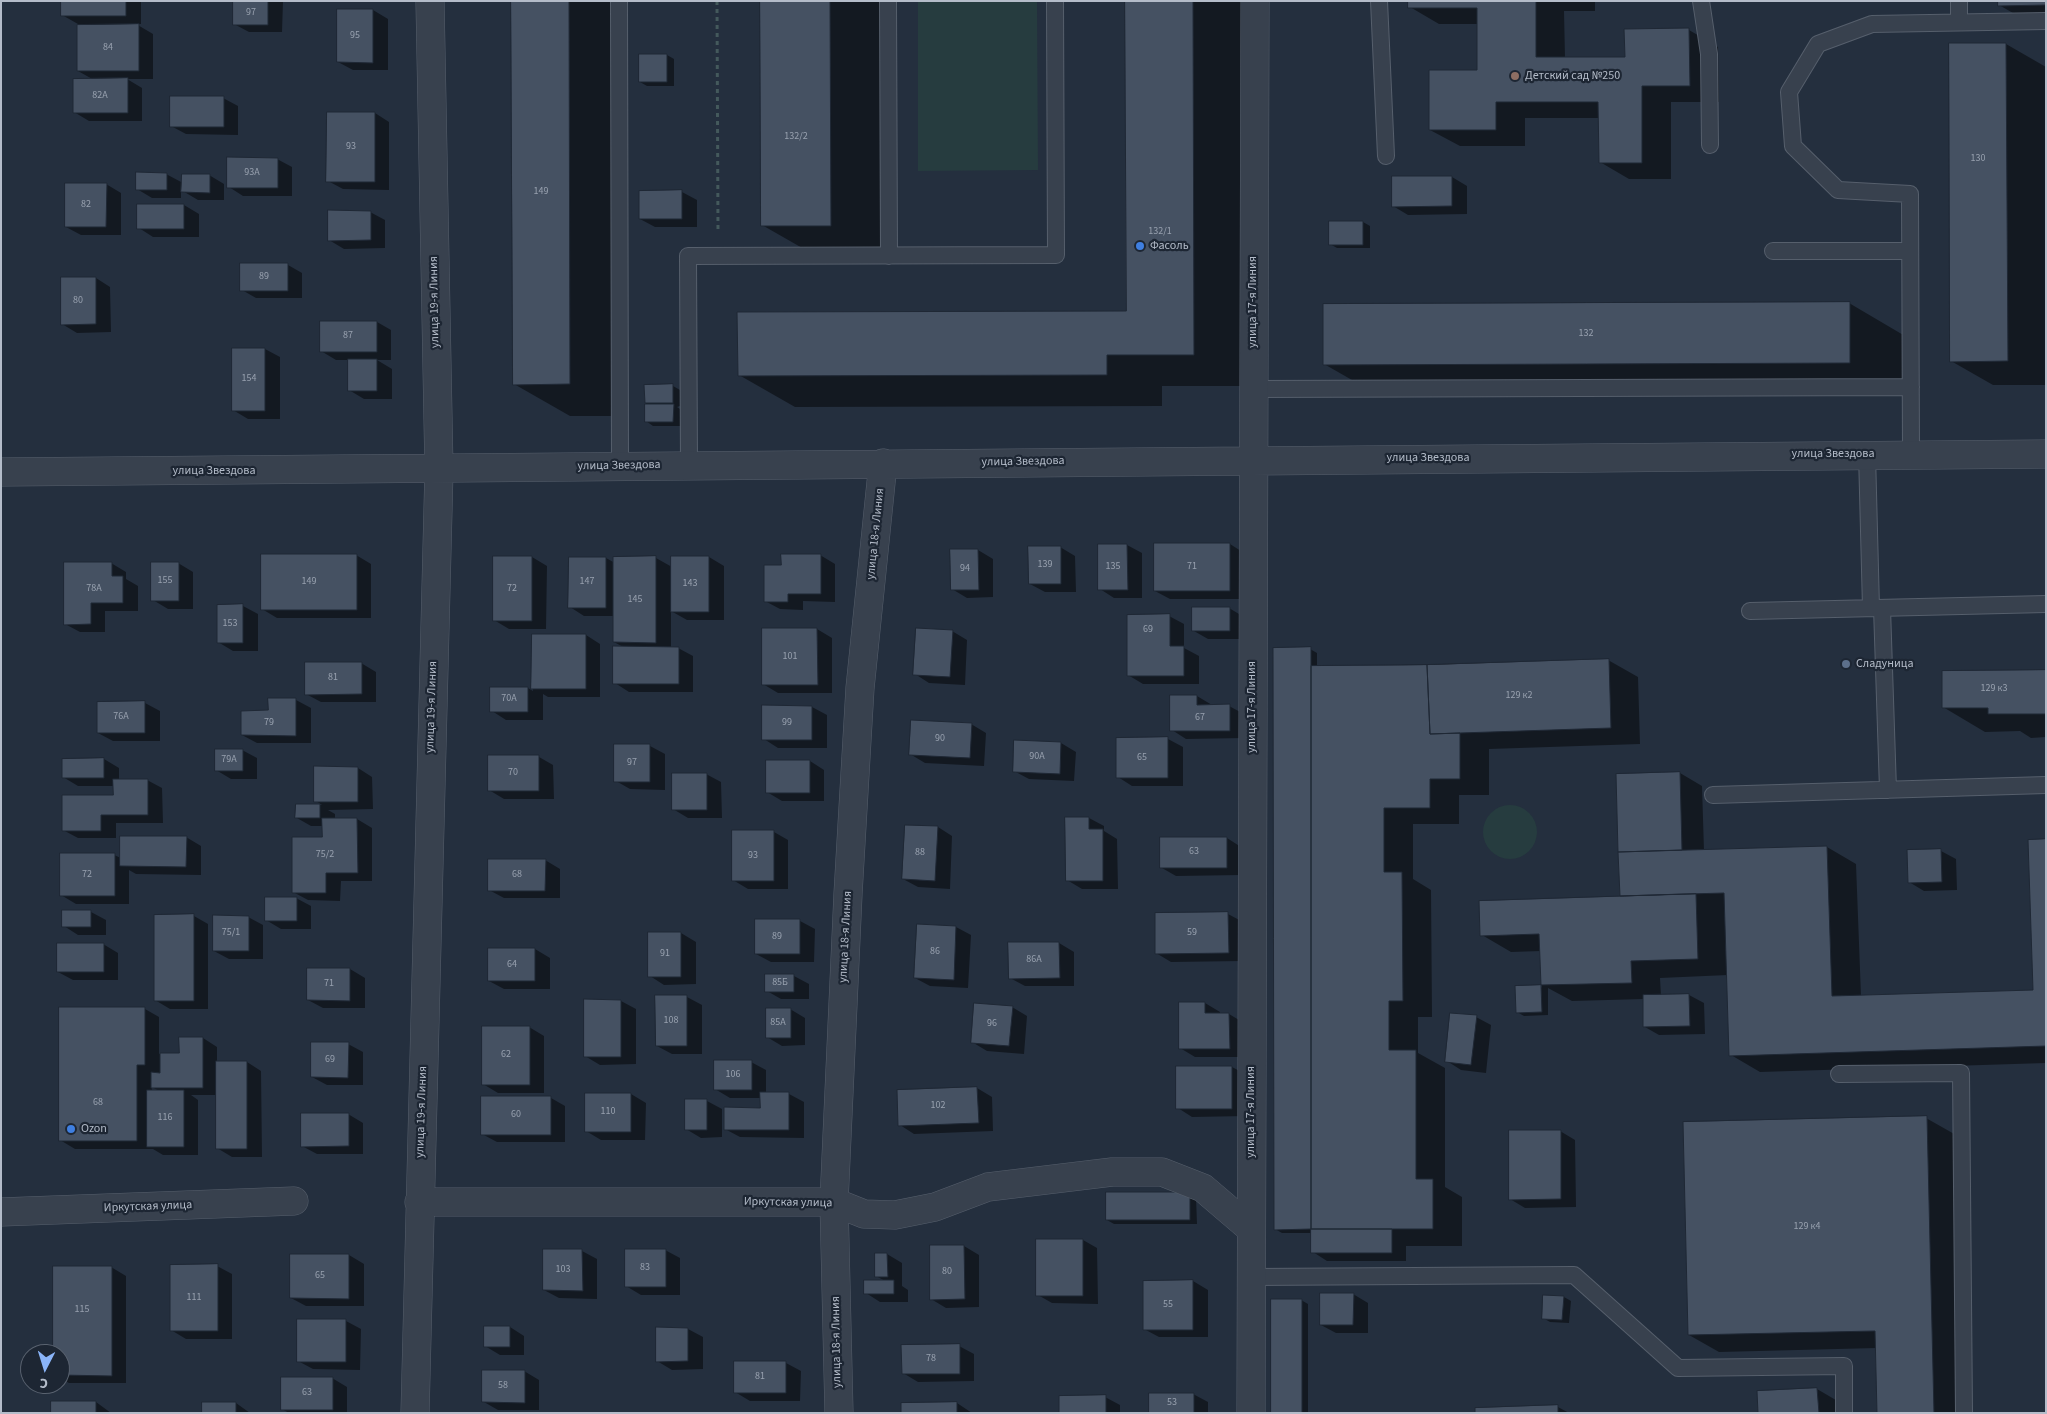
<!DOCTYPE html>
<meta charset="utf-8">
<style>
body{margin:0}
#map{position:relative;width:2047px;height:1414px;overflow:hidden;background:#242f3e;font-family:"Source Sans 3",sans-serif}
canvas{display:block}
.frame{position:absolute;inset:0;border:2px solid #b4bcc9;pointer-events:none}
.north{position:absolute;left:20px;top:1344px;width:50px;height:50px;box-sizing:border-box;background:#1d2633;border:1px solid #59626f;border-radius:50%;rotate:185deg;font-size:14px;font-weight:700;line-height:20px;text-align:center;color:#b4bcc9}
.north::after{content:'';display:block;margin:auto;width:18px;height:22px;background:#8ab4f8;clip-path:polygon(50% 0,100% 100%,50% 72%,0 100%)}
</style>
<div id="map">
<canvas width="2047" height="1414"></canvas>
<div class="frame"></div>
<div class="north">С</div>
</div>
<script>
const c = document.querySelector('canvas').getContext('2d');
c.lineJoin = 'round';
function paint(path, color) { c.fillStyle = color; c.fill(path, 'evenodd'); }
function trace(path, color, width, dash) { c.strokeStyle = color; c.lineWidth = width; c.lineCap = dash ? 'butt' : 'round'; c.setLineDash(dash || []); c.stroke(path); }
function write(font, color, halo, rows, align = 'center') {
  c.font = font + ' "Source Sans 3",sans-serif'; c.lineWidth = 4.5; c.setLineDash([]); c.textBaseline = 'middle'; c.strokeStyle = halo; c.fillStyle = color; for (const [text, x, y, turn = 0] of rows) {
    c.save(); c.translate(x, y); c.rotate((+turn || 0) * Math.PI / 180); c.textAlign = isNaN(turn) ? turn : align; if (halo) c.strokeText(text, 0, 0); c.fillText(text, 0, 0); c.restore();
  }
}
const green = new Path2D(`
 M918 1H1037L1038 170 918 171Z
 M1483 832a27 27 0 1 1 54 0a27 27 0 1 1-54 0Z`);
const shadow = new Path2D(`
 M62 1H141V24H136L153 34V79H127L142 88V121H89L74 112 94 80 78 71V24L62 15Z
 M234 1H283L282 32H249L234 24Z
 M513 1H624L626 416H570L514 384Z
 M761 1H885L886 257H818L762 225Z
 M1126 1H1248L1249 386H1162V406L795 407 739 375 1127 312Z
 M1410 1H1595V11H1564L1565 58H1626L1689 30 1718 47 1719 102H1671V179H1629L1600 162V118H1525V146H1460L1430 130 1478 71V24H1439L1410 7Z
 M2046 1V29H2041L1999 5Z
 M373 10 388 19V70H353L338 62Z
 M1950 44H2006L2046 67V385H1993L1951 361Z
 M667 55 674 59V86H647L640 82Z
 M223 98 238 106V135L186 134 171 126Z
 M375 113 389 122V190L343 189 328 181Z
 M277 159 292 167V196H243L229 187Z
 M166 174 183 183 209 175 224 184V200H198L181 190V198H152L137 189Z
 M1452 177 1467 186V214L1408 215 1393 206Z
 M106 184 121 193V235H81L66 227Z
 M682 192 697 200V227H655L640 219Z
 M184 205 199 214V237H153L139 228Z
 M370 212 385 220V248L344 249 329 240Z
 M1363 222 1370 226V248H1337L1330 244Z
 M288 265 302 273V298H256L242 290Z
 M96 278 110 287 111 332 77 333 62 324Z
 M1849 303 1905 336V395L1380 396 1324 364Z
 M377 322 391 330V360H377L392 369V399H364L349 390V360H336L321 351Z
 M265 349 280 357V419H248L233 410Z
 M646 386H673L680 390V406L677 407 680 409V426H653L646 421Z
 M1230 544 1244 553 1245 599H1170L1155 591Z
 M1127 545 1142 553V598H1114L1100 589Z
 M1060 547 1075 556 1076 592H1045L1030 584Z
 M978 550 993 559V597L967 598 952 589Z
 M356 555 371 564V618H277L262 609Z
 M820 555 835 564V602L803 601V610L780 609 765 601 782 567Z
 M532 557 547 566 546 629H509L494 620Z
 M709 557 724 566V620H687L671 611V648H678L693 656V692H629L615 683 625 648 614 642 615 616H584L570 607 606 558 615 563V558H656L672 567Z
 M111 563 126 572V579L138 586V611H105V632H80L65 624Z
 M178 563 193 572V609H168L153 600Z
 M243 606 258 614V651H233L218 642Z
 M1229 608 1244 617V639H1208L1194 631Z
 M1169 616 1184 624V648L1199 656V684H1143L1128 675Z
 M763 629H817L832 638V693H778L763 684Z
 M952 631 967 640 965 685 929 683 915 674Z
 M533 635H586L600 644V697H548L543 694V720H506L492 711V688H528L533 691Z
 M1310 649 1317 653V667L1608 660 1638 677 1640 744 1489 749V795H1459V824H1413V879L1431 890 1432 1017H1418V1053L1445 1068V1187L1462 1197V1246H1406V1261H1327L1313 1252V1233H1282L1275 1229Z
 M361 663 376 672V702H321L306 694Z
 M2046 671V737L2031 738 2020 731 1985 732 1943 707Z
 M1197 696 1212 705 1229 706 1244 714 1245 738 1186 739 1172 730Z
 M296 700 311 708V743H257L242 735 269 712Z
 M145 703 160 711V741H113L98 733Z
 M764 707H812L827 715V748H778L764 739Z
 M971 724 986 733 984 766 925 763 910 754Z
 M1168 739 1183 747V786H1132L1118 777Z
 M1061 743 1076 752 1074 781 1029 779 1014 771Z
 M650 746 665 754V790L630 789 616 781Z
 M242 750 257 758V779H231L216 770Z
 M539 757 553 765 554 799H504L489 790Z
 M104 759 119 768V780H147L162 788 163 823H116V838H78L63 830 114 796V786H78L63 777V760Z
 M810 761 824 770V801H782L767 792Z
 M358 768 372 777 373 809 328 810 335 814V819H357L372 828V881H341L340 901 308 900 293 892 323 838V826H311L297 818V805H322L316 801Z
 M1680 773 1702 786 1704 851 1827 847 1856 864 1861 996 2034 991 2046 841V1063L1760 1072 1731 1055 1728 975 1660 978 1661 996 1689 995 1704 1003 1705 1034 1659 1035 1645 1027 1644 999 1572 1001 1548 988V1015L1524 1016 1517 1012 1540 986 1542 988 1541 951 1511 952 1482 935 1621 898 1617 775Z
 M706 774 721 782 722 818H688L673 809Z
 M1089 818 1104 826V831L1117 839 1118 889H1082L1067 880Z
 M938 827 952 836 950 889 918 887 903 879Z
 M774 832 788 840V889H748L733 880Z
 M186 837 201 846V875L136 874 129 870V904H76L61 895 114 855 121 858Z
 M1227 838 1241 847 1242 875 1176 876 1162 868Z
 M1941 851 1956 859 1957 890 1924 891 1909 882 1908 852Z
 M545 860 560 869V898H504L489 890Z
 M296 898 311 906V929H281L266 920Z
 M91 912 106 920V935H78L64 926Z
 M1228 914 1243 922V961L1171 962 1156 953Z
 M194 916 208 924V1009H170L155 1000Z
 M248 917 263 925V959H229L214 951Z
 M800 921 815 929 814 962H771L756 954Z
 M918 925 956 927 971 935 968 988 930 986 915 978Z
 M681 933 696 942V984L664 985 650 976Z
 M1059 943 1074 952V986H1025L1010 978Z
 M103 944 118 953V980H73L58 972Z
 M489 949H535L550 958V989H504L489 981Z
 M308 969H350L365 978V1008H323L308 1000Z
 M767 976H794L809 984V999H781L767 991Z
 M687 997 702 1005V1054H672L657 1046Z
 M585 1001H621L636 1009V1064L600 1065 585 1056Z
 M1205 1003 1220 1012V1014H1229L1244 1023V1057H1195L1180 1048Z
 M1012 1007 1027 1016 1024 1054 987 1051 972 1042Z
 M145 1009 159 1017V1054H180L203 1038 217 1047V1062H247L261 1071 262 1157H232L217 1148V1095H191L198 1100V1155H163L153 1149H75L60 1140ZM152 1087 159 1091H152Z
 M790 1009 805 1018V1045L782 1046 767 1037Z
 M1476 1017 1491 1025 1486 1073 1461 1070 1447 1061Z
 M529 1027 544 1036V1093H498L483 1084Z
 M348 1044 363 1052V1085H327L312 1077Z
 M751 1062 766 1070V1094H789L804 1102V1138L740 1137 725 1129 761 1109V1098H730L715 1089Z
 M1232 1067 1247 1075V1116L1192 1117 1178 1108Z
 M977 1088 992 1097 993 1131 914 1134 900 1125 898 1091Z
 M631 1094 646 1103 645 1140H601L586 1131Z
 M551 1098 565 1106V1142H497L482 1134Z
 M707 1101 722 1109V1137L701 1138 686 1129Z
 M348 1114 363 1123V1154H317L302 1146Z
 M1926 1118 1956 1135 1962 1413H1878L1877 1348 1719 1352 1689 1335Z
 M1560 1131 1575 1140 1576 1207 1525 1208 1510 1199Z
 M1107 1193 1196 1197 1197 1224H1114L1107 1220Z
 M1083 1240 1097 1248 1098 1304 1052 1303 1038 1295Z
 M931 1246H964L979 1255V1307L946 1308 931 1299Z
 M665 1250 680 1258V1295H641L626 1286Z
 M545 1251H582L597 1259V1299L559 1298 544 1290Z
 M876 1254H887L902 1263V1286L908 1290V1302H880L866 1293 885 1281 876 1276Z
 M349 1255 364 1264V1306H306L291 1298Z
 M217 1266 232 1274V1339H186L171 1330Z
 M111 1267 126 1276V1383H69L60 1378V1354H54Z
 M1193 1281 1208 1290V1337H1159L1144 1329Z
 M1353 1294 1368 1303V1333H1336L1321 1325Z
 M1564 1297 1571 1301 1569 1323 1550 1322 1543 1318Z
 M1301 1300 1308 1304V1413H1273Z
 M346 1321 361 1329 360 1370 313 1369 298 1361Z
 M510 1327 524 1336V1355H500L485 1346Z
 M688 1329 703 1337V1369L672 1370 657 1361Z
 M959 1346 974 1354V1381L918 1382 903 1373Z
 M786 1363 801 1371 800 1401H750L735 1392Z
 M524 1371 539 1380V1410H498L484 1402Z
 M332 1378 347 1387V1413H289L282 1409Z
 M1817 1389 1846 1406 1847 1413H1759Z
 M1193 1394 1208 1402V1413H1151Z
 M1105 1397 1120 1405V1413H1060Z
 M96 1402 111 1413H53Z
 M236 1403 250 1413H203Z
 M957 1403 972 1413H902V1404Z
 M1558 1407 1569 1413H1476Z`);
const building = new Path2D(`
 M61 1H126V16H61Z
 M233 1H268V25H233Z
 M511 1H569L570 384 513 385Z
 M760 1H830L831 226H761Z
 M1125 1H1193L1194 355H1107V375L738 376 737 312 1126 311Z
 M1408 1H1536V57H1625L1624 29 1689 28 1690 86H1642V163H1599L1598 102H1496V130H1429V70H1477V8H1408Z
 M1998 1H2046V5L1998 6Z
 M337 9H373V63L337 62Z
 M139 24V71H77V25Z
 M1949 43H2006L2008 361 1950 362Z
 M639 54H667V82H639Z
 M128 78V113H73V79Z
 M170 96H224V127H170Z
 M327 112H375V182H326Z
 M227 157 278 158V188H227Z
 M136 172 167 173V190H136Z
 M182 174H210V193L181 192Z
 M1392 176H1452V206L1392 207Z
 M65 183H107L106 227H65Z
 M682 190V219H639V191Z
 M137 204H184V229H137Z
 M328 210 371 211V240L328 241Z
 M1329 221H1363V245H1329Z
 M240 263H288V291H240Z
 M61 277H96V324L61 325Z
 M1850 302V363L1323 365V304Z
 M320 321H377V352H320Z
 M232 348H265V411H232Z
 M348 359H377V391H348Z
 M673 384V403H645L644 385Z
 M645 404H674L673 422H645Z
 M1154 543H1230V591H1154Z
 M1098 544H1127L1128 590H1098Z
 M1028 546H1061V584H1029Z
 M950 549H978L979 590H951Z
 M261 554H357V610H261Z
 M781 554H821V594H788V602H764V565H781Z
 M493 556H532V621H493Z
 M656 556V643L613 642V557Z
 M671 556H709V612H671Z
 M569 557H606V608H568Z
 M64 562H112V576H123V603H91V624L64 625Z
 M151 562H179V601H151Z
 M243 604V643H217V605Z
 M1192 607H1230V631H1192Z
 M1170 614V646H1184V676H1127V615Z
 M762 628H817L818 685H762Z
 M916 628 953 630 950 677 913 675Z
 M532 634H586V689H531Z
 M613 646 679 647V684H613Z
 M1311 647V1229L1274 1230 1273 648Z
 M1609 659 1611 728 1430 734 1427 665Z
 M305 662H362V694L305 695Z
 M1427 665 1430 734 1460 733V779H1430V808H1384V872H1402L1403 1001H1389V1050H1416V1179H1433V1229H1311V666Z
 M2046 670V714H1988V708H1942V671Z
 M490 687H528V712H490Z
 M1170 695H1197V705L1230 704V731H1170Z
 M268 698H296V736L241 735V711L268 710Z
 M145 701V733H97V702Z
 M762 705 812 706V740H762Z
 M911 720 972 723 970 758 909 755Z
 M1168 737V778H1116V738Z
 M1014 740 1061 742 1060 774 1013 772Z
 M614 744H650V782H614Z
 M215 749H243V771H215Z
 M488 755H539V791H488Z
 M104 758V778H62V759Z
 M766 760H810V793H766Z
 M314 766 358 767V802H314Z
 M1680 772 1682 850 1618 852 1616 774Z
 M672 773H707V810H672Z
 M113 779H148V815H101V831H62V795H113Z
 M296 804H320V818H295Z
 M1065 817H1089V829H1103V881H1066Z
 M322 818H357L358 873H326V893H292V837H322Z
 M905 825 938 826 935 881 902 879Z
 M732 830H774V881H732Z
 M120 836H187L186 867 120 866Z
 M1160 837H1227V868H1160Z
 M2046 839V1046L1729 1056 1724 893 1620 896 1618 852 1827 846 1832 996 2033 990 2028 840Z
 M1941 849 1942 882 1908 883 1907 850Z
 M60 853H115V896H60Z
 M488 859H546L545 891H488Z
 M1696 894 1698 959 1631 961 1632 983 1541 985 1539 934 1480 936 1479 901Z
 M265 897H297V921H265Z
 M62 910H91V927H62Z
 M1228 912 1229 953 1155 954V913Z
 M194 914V1001H154V915Z
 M213 915 249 916V951H213Z
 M755 919H800V954H755Z
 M917 924 956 926 954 980 914 978Z
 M648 932H681V977H648Z
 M1008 942H1059L1060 978 1009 979Z
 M57 943H104V972H57Z
 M488 948H535V981H488Z
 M307 968H350V1001L307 1000Z
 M765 974H794V992H765Z
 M1541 985 1542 1012 1516 1013 1515 986Z
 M1689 994 1690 1026 1643 1027V995Z
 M655 995H687V1046H656Z
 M584 999 621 1000V1057H584Z
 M1179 1002H1205V1013H1229L1230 1049H1179Z
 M974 1003 1013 1006 1009 1046 971 1043Z
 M59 1007H145V1065H137V1141H59Z
 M766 1008H791V1038H766Z
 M1450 1013 1477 1015 1471 1065 1445 1062Z
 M482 1026H530V1085H482Z
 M179 1037H203V1088H151V1072L160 1073V1053H179Z
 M311 1042H349L348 1078 311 1077Z
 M714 1060H752V1090H714Z
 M216 1061H247V1149H216Z
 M1176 1066H1232V1109H1176Z
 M977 1087 979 1123 898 1126 897 1090Z
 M147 1090H184V1147H147Z
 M760 1092H789V1130H724V1107L760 1108Z
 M585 1093H631V1132H585Z
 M481 1096H551V1135H481Z
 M685 1099H707V1130H685Z
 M301 1113H349V1146L301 1147Z
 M1927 1116 1934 1413H1877L1875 1331 1688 1335 1683 1122Z
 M1509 1130H1561V1199L1509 1200Z
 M1106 1192H1190V1220H1106Z
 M1311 1229H1392V1253H1311Z
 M1036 1239H1083V1296H1036Z
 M930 1245H964L965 1299 930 1300Z
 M543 1249H582L583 1291 543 1290Z
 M625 1249H666V1287H625Z
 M875 1253H887L888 1277H875Z
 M290 1254H349V1299L290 1298Z
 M218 1264V1331H170V1265Z
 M53 1266H112V1376L60 1375V1354H53Z
 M864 1280H894V1294H864Z
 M1193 1280V1330H1143V1281Z
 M1320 1293H1354L1353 1325H1320Z
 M1543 1295 1564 1296 1562 1320 1542 1319Z
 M1271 1299H1302V1413H1271Z
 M297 1319H346V1362H297Z
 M484 1326H510V1347H484Z
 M656 1327 688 1328V1361L656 1362Z
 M960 1344V1374H902L901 1345Z
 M734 1361H786V1393H734Z
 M482 1370H525V1403L482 1402Z
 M281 1377H333V1410H281Z
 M1817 1388 1819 1413H1758L1757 1391Z
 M1149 1393H1194V1413H1149Z
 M1106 1395V1413H1059V1396Z
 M51 1401H96V1413H51Z
 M202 1402H236V1413H202Z
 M957 1402V1413H901V1403Z
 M1558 1405V1413H1475V1408Z`);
const path = new Path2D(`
 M717 1 718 233`);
const service = new Path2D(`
 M619 1 620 466
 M888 1 889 256
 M1379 1 1386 156
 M1701 1 1709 54 1710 145
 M1959 1V21
 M1773 251H1910
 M1253 389 1911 387
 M1867 454 1871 608
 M1911 454 1910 194 1838 190 1793 146 1789 92 1818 44 1872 24 2046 21
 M689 465 688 256 1056 255 1055 1
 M1882 608 1888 790
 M1750 611 2046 604
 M1713 795 2046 785
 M1839 1074 1961 1073 1964 1413
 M1251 1277 1574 1275 1678 1368 1844 1366V1413`);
const minor = new Path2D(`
 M1 472 2046 454
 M419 1202H834L864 1214 895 1215 935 1207 988 1187 1112 1172H1162L1203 1188 1251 1229
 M1 1212 294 1201
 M415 1413 439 470 430 1
 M839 1413 834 1202 848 894 860 688 883 463
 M1251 1413 1255 1`);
const markers = [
 [1515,76,5,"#8d6e63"],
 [1140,246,5,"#3f7fe0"],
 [1846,664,5,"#5c6f8a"],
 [71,1129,5,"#3f7fe0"]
];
const numberNames = [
 ["97",251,13],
 ["95",355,36],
 ["84",108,48],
 ["82А",100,96],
 ["132/2",796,137],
 ["93",351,147],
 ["130",1978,159],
 ["93А",252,173],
 ["149",541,192],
 ["82",86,205],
 ["132/1",1160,232],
 ["89",264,277],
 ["80",78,301],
 ["132",1586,334],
 ["87",348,336],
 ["154",249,379],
 ["139",1045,565],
 ["135",1113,567],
 ["71",1192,567],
 ["94",965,569],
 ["155",165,581],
 ["149",309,582],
 ["147",587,582],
 ["143",690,584],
 ["78А",94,589],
 ["72",512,589],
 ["145",635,600],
 ["153",230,624],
 ["69",1148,630],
 ["101",790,657],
 ["81",333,678],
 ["129 к3",1994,689],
 ["129 к2",1519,696],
 ["70А",509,699],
 ["76А",121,717],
 ["67",1200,718],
 ["79",269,723],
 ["99",787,723],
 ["90",940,739],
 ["90А",1037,757],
 ["65",1142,758],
 ["79А",229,760],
 ["97",632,763],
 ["70",513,773],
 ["63",1194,852],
 ["88",920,853],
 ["75/2",325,855],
 ["93",753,856],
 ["72",87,875],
 ["68",517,875],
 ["75/1",231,933],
 ["59",1192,933],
 ["89",777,937],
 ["86",935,952],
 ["91",665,954],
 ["86А",1034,960],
 ["64",512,965],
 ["85Б",780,983],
 ["71",329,984],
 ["108",671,1021],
 ["85А",778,1023],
 ["96",992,1024],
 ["62",506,1055],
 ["69",330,1060],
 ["106",733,1075],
 ["68",98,1103],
 ["102",938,1106],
 ["110",608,1112],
 ["60",516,1115],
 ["116",165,1118],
 ["129 к4",1807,1227],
 ["83",645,1268],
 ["103",563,1270],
 ["80",947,1272],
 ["65",320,1276],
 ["111",194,1298],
 ["55",1168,1305],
 ["115",82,1310],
 ["78",931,1359],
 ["81",760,1377],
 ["58",503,1386],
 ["63",307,1393],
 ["53",1172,1403]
];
const poiNames = [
 ["Детский сад №250",1525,76],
 ["Фасоль",1150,246],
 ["Сладуница",1856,664],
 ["Ozon",81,1129]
];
const streetNames = [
 ["улица 19-я Линия",435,302,-91],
 ["улица 17-я Линия",1253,302,-90],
 ["улица Звездова",1833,454],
 ["улица Звездова",1428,458],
 ["улица Звездова",1023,462,-1],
 ["улица Звездова",619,466,-1],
 ["улица Звездова",214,471],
 ["улица 18-я Линия",876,534,-84],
 ["улица 19-я Линия",432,707,-88],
 ["улица 17-я Линия",1252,707,-90],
 ["улица 18-я Линия",846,937,-87],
 ["улица 19-я Линия",422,1112,-88],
 ["улица 17-я Линия",1251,1112,-90],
 ["Иркутская улица",788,1203,1],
 ["Иркутская улица",148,1207,-2],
 ["улица 18-я Линия",837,1342,-91]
];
paint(green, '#263c3f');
paint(shadow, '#0007');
paint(building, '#455162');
trace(building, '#1f2835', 1);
trace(service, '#565f6c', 18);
trace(minor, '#565f6c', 29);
trace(path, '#44595c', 3, [4, 4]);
trace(service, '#38414e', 16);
trace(minor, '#38414e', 28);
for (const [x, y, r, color] of markers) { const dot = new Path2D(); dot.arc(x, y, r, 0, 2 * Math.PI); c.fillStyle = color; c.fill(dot); trace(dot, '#1d2633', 2); }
write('10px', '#98a1af', null, numberNames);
write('12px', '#b4bcc9', '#1d2633', poiNames, 'left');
write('12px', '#b4bcc9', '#1d2633', streetNames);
</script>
